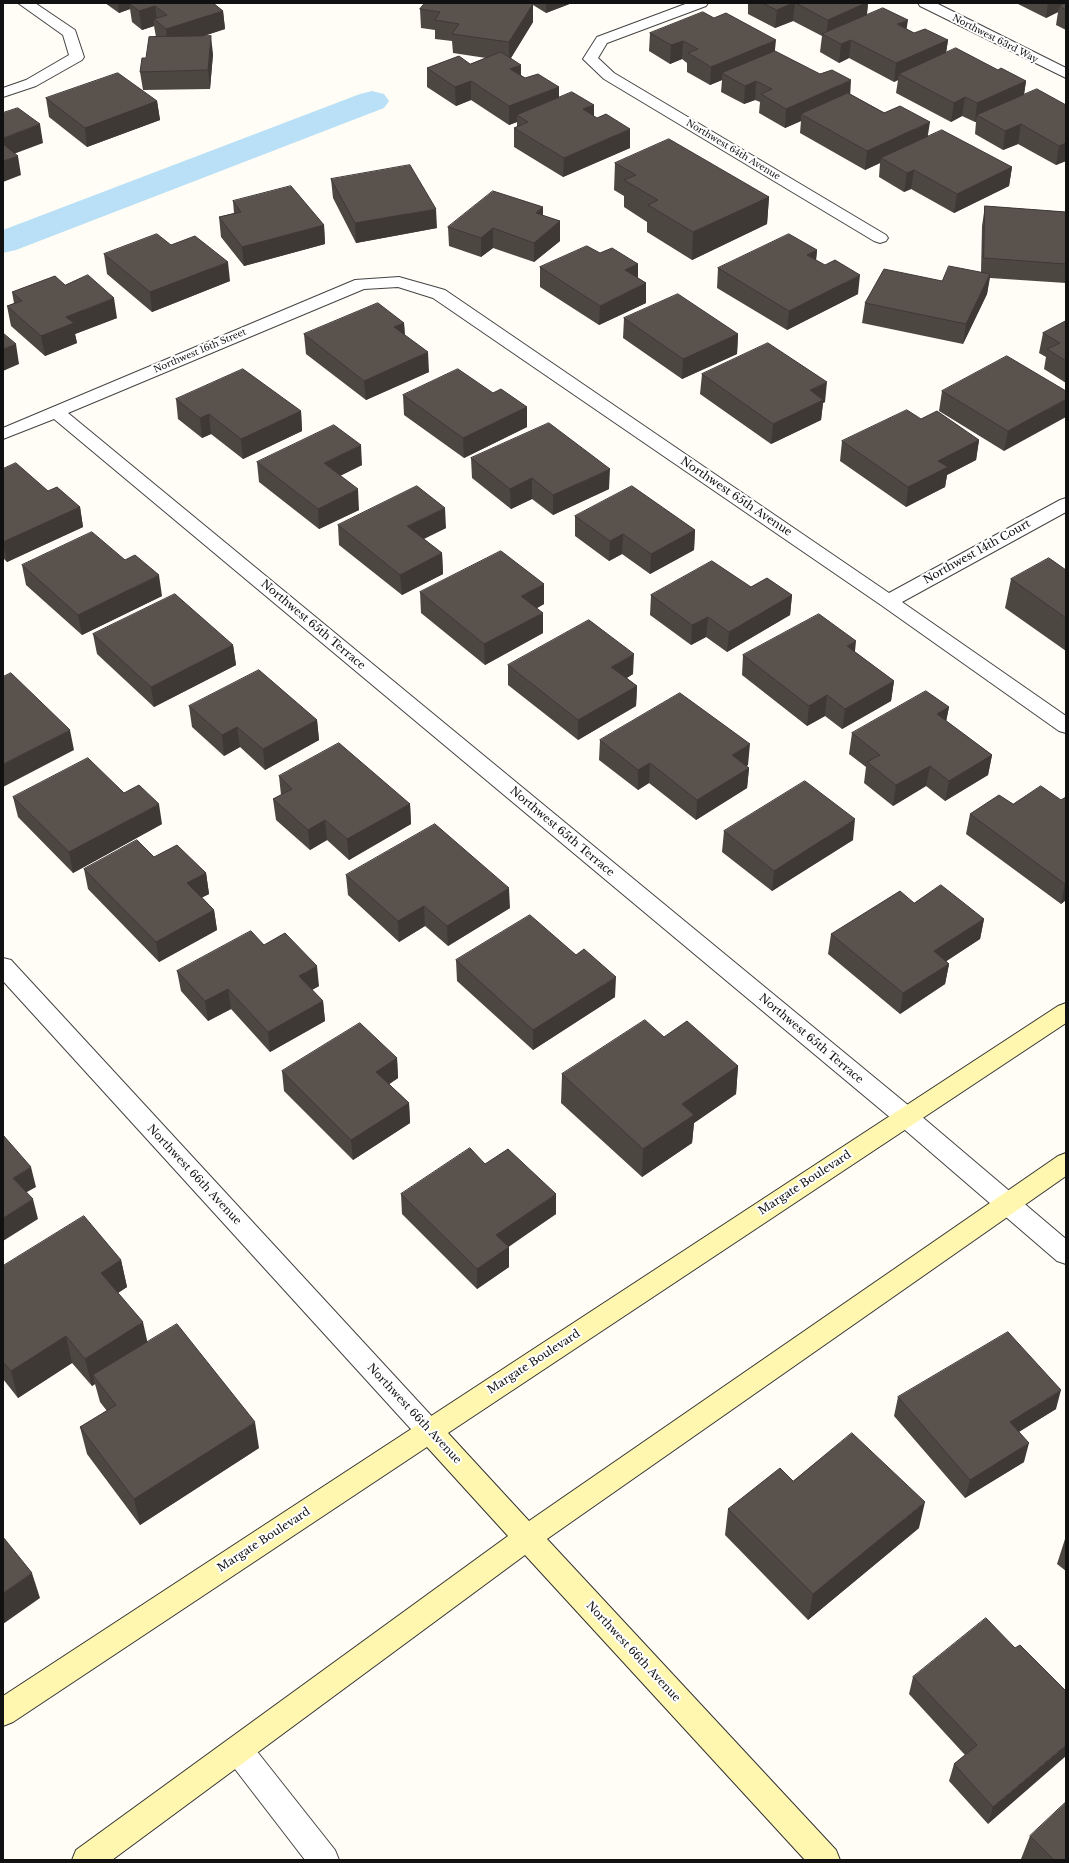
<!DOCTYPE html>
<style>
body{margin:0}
#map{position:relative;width:1069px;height:1863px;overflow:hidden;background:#fffdf5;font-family:"Libre Baskerville",serif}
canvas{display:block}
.frame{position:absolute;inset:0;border:4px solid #111;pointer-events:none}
</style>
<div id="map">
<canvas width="1069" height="1863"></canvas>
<div class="frame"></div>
</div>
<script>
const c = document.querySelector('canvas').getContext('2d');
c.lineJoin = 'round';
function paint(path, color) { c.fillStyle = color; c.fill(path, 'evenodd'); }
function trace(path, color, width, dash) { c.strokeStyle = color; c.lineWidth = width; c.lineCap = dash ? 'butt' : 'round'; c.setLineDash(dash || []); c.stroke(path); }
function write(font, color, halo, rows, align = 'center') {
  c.font = font + ' "Libre Baskerville",serif'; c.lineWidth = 4; c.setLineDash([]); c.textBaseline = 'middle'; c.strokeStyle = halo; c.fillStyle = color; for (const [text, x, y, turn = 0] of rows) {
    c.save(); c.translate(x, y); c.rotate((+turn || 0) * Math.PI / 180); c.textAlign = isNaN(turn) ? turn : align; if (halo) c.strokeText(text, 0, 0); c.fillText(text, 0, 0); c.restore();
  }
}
const canal = new Path2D(`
 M372 91 384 94 389 101 384 108 16 250 3 253V230L360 94Z`);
const lane = new Path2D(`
 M238 1736 248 1740 335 1850 339 1860H305L228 1760 224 1750 228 1740Z`);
const street = new Path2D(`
 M18 3H35L75 30 84 57 82 60 36 86 3 97V88L26 80 69 55 63 35Z
 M688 3H708L706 6 607 43 598 58 614 73 886 235 888 238 886 241 880 243 874 241 604 79 583 59 597 37Z
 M918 3H936L1066 68V78L920 6Z
 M399 277 445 290 889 593 1060 500 1066 498V512L902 602 1066 716V733L1059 731 881 605 433 298 398 287 364 289 68 413 914 1110 1066 1239V1264L1057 1261 898 1124 54 419 3 439V428L355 280Z
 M3 958 11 960 438 1423 442 1431 438 1439 429 1442 420 1439 3 981Z`);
const secondary = new Path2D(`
 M1066 1003V1023L448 1433 529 1521 1058 1156 1066 1153V1176L547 1539 836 1850 840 1860H805L525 1555 112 1860H72L76 1850 508 1536 427 1447 13 1722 3 1726V1696L1058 1006Z`);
const wall = new Path2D(`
 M105 3H213L223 11 225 29 204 36 213 54 210 89 143 90 140 72 156 37 154 26 142 30 132 22 130 9 119 13Z
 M425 3H572L546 13 533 5V22L511 58 521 75 525 78 559 87V98L594 105V116L630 148 563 177 514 147V128L517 127V122L509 125 471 100 456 106 427 87V68L470 64 486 58 453 53 452 41 435 39V30L421 28 420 9Z
 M748 3H868L867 15 907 29 914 33 948 40 946 53 998 70 1026 81 1024 95 1066 105V161L1056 165 1018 144 1003 150 975 134 976 122H975L962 116 951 122 896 93 898 80 894 82 849 58 839 63 820 52 822 36 793 21 775 28 748 14Z
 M1016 3H1066V30L1056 25 1058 12 1046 18Z
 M714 18 775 51 850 94 928 136 1012 167 1009 186 954 213 911 189 904 192 879 177 880 163 865 170 800 133 801 121 785 128 759 113 760 102 755 100 744 104 721 92 722 80 710 85 687 72V63L682 59 670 64 649 51 650 33Z
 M46 98 157 101 160 120 87 147 49 117Z
 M615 163 769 197 767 224 692 260 647 232V222L624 207V196L614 190Z
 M331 179 437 228 356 243 333 198Z
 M233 201 324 225 325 244 244 266 221 237 219 217 234 213Z
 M985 206 1066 212V283L990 278 987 294 963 344 862 323 865 303 981 272 982 226Z
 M543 207V216L560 221V241L534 262 493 248 481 257 449 246 448 227Z
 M171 245 230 281 152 312 107 274 104 254Z
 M817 250 816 260 858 294 787 330 717 288 718 268Z
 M600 253 638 264V278L646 283V303L599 325 540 287V267Z
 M12 292 117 318 75 334 77 343 45 356 11 326 7 306 14 303Z
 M624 318 738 334 737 354 682 379 623 338Z
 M1066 321V383L1044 369 1046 357 1039 353 1043 333Z
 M404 323 405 335 429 372 366 400 306 354 304 334Z
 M702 374 825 402 823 403 821 420 771 444 700 394Z
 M942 391H1066L1004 451 939 411Z
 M493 393 527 407V427L464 458 404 415 403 395Z
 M176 399 301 411 302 431 243 459 211 434 202 438 178 419Z
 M979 440 976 460 947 475 945 487 906 507 840 461 842 441Z
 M471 458 609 489 553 515 532 499 511 509 472 478Z
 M257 462 362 465 340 476 359 510 319 529 259 482Z
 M3 469 80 507 83 527 7 562 3 558Z
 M575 516 695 530 694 550 650 574 622 554 609 561 575 536Z
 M338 525 446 528 424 539 442 553 443 574 402 595 339 545Z
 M22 565 162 596 82 635 26 585Z
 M1066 570V651L1005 608 1011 579Z
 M751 587 792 595 790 615 727 652 706 637 691 645 650 615 651 595Z
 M420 592 544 604 537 608 543 633 485 665 421 613Z
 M93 634 233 645 236 665 154 707 97 654Z
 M855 652 894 681 891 701 842 729 825 716 807 726 742 675 743 655Z
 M508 665 633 674 627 678 637 686 636 706 578 740 508 685Z
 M189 706 317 720 319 740 265 770 240 747 224 756 192 727Z
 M949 707 946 721 992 755 988 775 945 801 926 786 893 806 864 783 866 767 849 754 852 733Z
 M600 740 748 765 746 766 749 768 747 788 696 820 649 783 638 790 599 760Z
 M279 776 410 804 411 824 349 860 327 840 310 850 276 820 273 799 281 795Z
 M13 797 162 824 73 873 18 817Z
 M1066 797V900L1061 904 966 834 970 814 1013 804 1061 800Z
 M724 831 853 840 772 891 722 852Z
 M154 857 206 873 209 894 202 897 214 910 217 930 159 962 88 889 84 869Z
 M346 875 510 908 448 946 425 926 399 942 348 895Z
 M914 903 984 919 980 939 946 961 949 964 945 984 900 1014 828 954 831 934Z
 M264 945 319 986 312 990 323 1001 325 1021 270 1052 231 1009 208 1021 181 991 177 971Z
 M576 955 615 997 533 1050 457 981 456 960Z
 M664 1037 738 1066 736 1094 694 1123 692 1143 642 1177 561 1103 562 1074Z
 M397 1058 398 1078 389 1084 409 1103 410 1123 353 1160 284 1091 282 1071Z
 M485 1164 556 1214 508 1246 509 1267 477 1289 402 1214 401 1194Z
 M121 1260 127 1287 118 1293 147 1342 259 1448 140 1525 87 1454 80 1427 107 1411 100 1402 95 1384 92 1386 72 1363 18 1398 3 1379V1266Z
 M898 1397 1056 1409 1019 1432 1024 1462 965 1498 894 1416Z
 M793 1481 919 1528 808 1620 725 1535 728 1509Z
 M1066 1537V1571L1057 1564 1065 1539Z
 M1015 1648 1066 1691 988 1824 949 1781 954 1764 965 1755 909 1694 913 1677Z
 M1030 1836 1066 1860H1023L1021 1859Z`);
const shadedWall = new Path2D(`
 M118 3H148L130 4V9L119 13Z
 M546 3H572L546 13Z
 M793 3H795L793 21 775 28 777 10Z
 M866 3H868L866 21 826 36 828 20Z
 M1048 3H1066V9L1059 6 1058 12 1046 18Z
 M533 4V22L509 61V42Z
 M155 6 157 22 154 19V26L142 30 139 11Z
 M223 11 225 29 168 47 166 29Z
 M908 20 905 39 897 24Z
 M211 36 213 54 210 89 208 70Z
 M776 40 774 59 722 73V80L710 85 711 67Z
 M851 40 849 58 839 63 841 44Z
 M948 40 945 59 899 74 898 80 894 82 896 63Z
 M683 41 682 59 670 64 671 45Z
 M3 48 4 56 3 57Z
 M521 65V84L510 69Z
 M851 80 850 99 801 114V121L785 128 786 109Z
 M471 81V100L456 106 455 87Z
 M756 81 755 100 744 104 745 86Z
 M1026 81 1023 100 977 115 976 122H975L977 103Z
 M559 87V106L517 115V122L509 125V106Z
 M965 97 962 116 951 122 954 103Z
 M157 101 160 120 87 147 85 128Z
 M594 105V124L583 109Z
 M930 122 927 141 881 158 880 163 865 170 867 151Z
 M40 124 43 143 3 158V138Z
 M1021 124 1018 144 1003 150 1005 131Z
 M630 129V148L563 177 564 158Z
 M1066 143V161L1056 165 1059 146Z
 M18 156 21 175 3 182V161Z
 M1012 167 1009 186 954 213 957 194Z
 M914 170 911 189 904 192 907 173Z
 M769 197 767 224 692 260 693 232Z
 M543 207V227L536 213Z
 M436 209 437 228 356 243 355 223Z
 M560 221V241L534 262V243Z
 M324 225 325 244 244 266 242 247Z
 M493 228V248L481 257V238Z
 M817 250 815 270 807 255Z
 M228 262 230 281 152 312 150 292Z
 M638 264V283L625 270Z
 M990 274 987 294 963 344 966 324Z
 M860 275 858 294 787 330 789 311Z
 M646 283V303L599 325 600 306Z
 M114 298 117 318 75 334 77 343 45 356 41 336 66 317Z
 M404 323 405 342 394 327Z
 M738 334 737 354 682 379 683 359Z
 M16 344 19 364 3 371V349Z
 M428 352 429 372 366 400 364 381Z
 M827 382 825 402 823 403 821 420 771 444 773 424 810 390Z
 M1066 399V417L1004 451 1008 431Z
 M527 407V427L464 458 463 438Z
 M301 411 302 431 243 459 241 439Z
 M209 414 211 434 202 438 200 418Z
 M979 440 976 460 947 475 945 487 906 507 908 487 938 461Z
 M361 445 362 465 325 483 324 463Z
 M610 469 609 489 553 515V495Z
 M532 478V499L511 509 510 489Z
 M358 489 359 510 319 529 318 509Z
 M80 507 83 527 7 562 3 542Z
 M445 508 446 528 408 546 407 526Z
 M695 530 694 550 650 574 651 554Z
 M623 534 622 554 609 561 610 541Z
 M442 553 443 574 402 595 400 575Z
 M159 575 162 596 82 635 78 615Z
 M544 584V604L521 617V596Z
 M792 595 790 615 727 652 729 632Z
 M543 613V633L485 665 484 644Z
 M708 617 706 637 691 645 692 625Z
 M856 641 854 661 847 646Z
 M233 645 236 665 154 707 151 687Z
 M634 654 633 674 611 687V667Z
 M894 681 891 701 842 729 845 709Z
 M637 686 636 706 578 740V720Z
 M827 695 825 716 807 726 809 706Z
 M949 707 945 727 937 714Z
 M317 720 319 740 265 770 263 749Z
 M237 727 240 747 224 756 222 735Z
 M70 730 74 750 3 787V764Z
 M750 744 748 765 730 775 732 755Z
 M992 755 988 775 945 801 949 781Z
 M650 763 649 783 638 790V770Z
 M930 766 926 786 893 806 896 785Z
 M749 768 747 788 696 820 697 800Z
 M159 804 162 824 73 873 69 852Z
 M410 804 411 824 349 860 347 839Z
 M855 819 853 840 772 891 774 871Z
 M325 820 327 840 310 850 308 830Z
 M206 873 209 894 190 904 187 883Z
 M1066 883V900L1061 904 1065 884Z
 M509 888 510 908 448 946 447 926Z
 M424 906 425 926 399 942 398 921Z
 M214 910 217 930 159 962 156 942Z
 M984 919 980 939 930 972 934 951Z
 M949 964 945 984 900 1014 903 993Z
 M317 966 319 986 301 996 299 976Z
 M616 977 615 997 533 1050V1030Z
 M228 989 231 1009 208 1021 205 1001Z
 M323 1001 325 1021 270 1052 268 1032Z
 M397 1058 398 1078 378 1092 376 1072Z
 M738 1066 736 1094 694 1123 692 1143 642 1177 643 1149 682 1104Z
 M409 1103 410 1123 353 1160 351 1140Z
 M31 1167 36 1187 18 1197 13 1178Z
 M556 1194V1214L497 1255 496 1235Z
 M33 1199 38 1219 3 1241V1218Z
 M509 1247V1267L477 1289V1269Z
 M121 1260 127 1287 107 1300 101 1273Z
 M143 1322 149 1349 93 1375 95 1384 92 1386 85 1359Z
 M66 1336 72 1363 18 1398 11 1371Z
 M1061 1390 1056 1409 1005 1440 1010 1422Z
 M255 1422 259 1448 140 1525 134 1499Z
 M1029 1443 1024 1462 965 1498 970 1480Z
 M925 1502 919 1528 808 1620 813 1594Z
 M32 1573 40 1598 3 1624V1593Z
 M1066 1745V1756L988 1824 993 1807Z`);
const building = new Path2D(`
 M133 3H213L223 11 166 29 154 19 167 15 155 6 139 11 130 4Z
 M425 3H529L533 4 509 42 452 34 459 24 435 20 440 12 420 9Z
 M763 3H793L777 10Z
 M796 3H866L828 20Z
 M1066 3V10L1059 6Z
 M883 8 908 20 897 24 914 33 925 29 948 40 896 63 851 40 841 44 822 34Z
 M703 12 714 18 726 13 776 40 711 67 688 53 698 49 683 41 671 45 650 33Z
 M211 36 208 70 140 72 142 58H146L149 37Z
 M956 48 998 70 1001 68 1026 81 977 103 965 97 954 103 899 74Z
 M775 51 820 74 832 70 851 80 786 109 761 94 772 89 756 81 745 86 722 73Z
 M501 52 521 65 510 69 525 78 538 74 559 87 509 106 471 81 455 87 427 68 459 56 470 64Z
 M118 73 157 101 85 128 46 98Z
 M1037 89 1066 105V143L1059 146 1021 124 1005 131 977 115Z
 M572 92 594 105 583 109 597 118 606 114 630 129 564 158 514 128 528 122 517 115Z
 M848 93 884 113 900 106 930 122 867 151 801 114Z
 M18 108 40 124 3 138V113Z
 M942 130 1012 167 957 194 914 170 907 173 881 158Z
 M669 139 769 197 693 232 648 205 658 200 624 180 636 175 615 163Z
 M3 144 18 156 3 161Z
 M410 165 436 209 355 223 331 179Z
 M291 186 324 225 242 247 219 217 241 212 233 201Z
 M493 191 543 207 536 213 560 221 534 243 493 228 481 238 448 227Z
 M985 206 1066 212V264L984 258Z
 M157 234 171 245 195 236 228 262 150 292 104 254Z
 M789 234 817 250 807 255 825 265 835 260 860 275 789 311 718 268Z
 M587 246 600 253 612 248 638 264 625 270 646 283 600 306 540 267Z
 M949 266 990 274 966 324 865 303 884 269 942 281Z
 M88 275 114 298 66 317 74 323 41 336 7 306 22 301 12 292 55 276 65 285Z
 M678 294 738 334 683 359 624 318Z
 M378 303 404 323 394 327 428 352 364 381 304 334Z
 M1066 321V361L1047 349 1060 343 1043 333Z
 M3 333 16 344 3 349Z
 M768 343 827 382 810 390 823 400 773 424 702 374Z
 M1007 356 1066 391V399L1008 431 942 391Z
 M243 369 301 411 241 439 209 414 200 418 176 399Z
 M458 369 493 393 501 389 527 407 463 438 403 395Z
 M907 410 921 419 937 411 979 440 938 461 948 467 908 487 842 441Z
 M549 423 610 469 553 495 532 478 510 489 471 458Z
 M334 425 361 445 324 463 358 489 318 509 257 462Z
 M16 463 48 491 57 487 80 507 3 542V469Z
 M417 486 445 508 407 526 442 553 400 575 338 525Z
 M632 486 695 530 651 554 623 534 610 541 575 516Z
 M92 532 125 560 135 555 159 575 78 615 22 565Z
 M501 551 544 584 521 596 543 613 484 644 420 592Z
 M1049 558 1066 570V618L1011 579Z
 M712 561 751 587 767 578 792 595 729 632 708 617 692 625 651 595Z
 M175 594 233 645 151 687 93 634Z
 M819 614 856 641 847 646 894 681 845 709 827 695 809 706 743 655Z
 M589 620 634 654 611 667 637 686 578 720 508 665Z
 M259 670 317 720 263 749 237 727 222 735 189 706Z
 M11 673 70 730 3 764V677Z
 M926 691 949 707 937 714 992 755 949 781 930 766 896 785 867 762 880 755 852 733Z
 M680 693 750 744 732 755 749 768 697 800 650 763 638 770 600 740Z
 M339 743 410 804 347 839 325 820 308 830 273 799 292 789 279 776Z
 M88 758 124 793 139 785 159 804 69 852 13 797Z
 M805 781 855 819 774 871 724 831Z
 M1041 786 1061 800 1066 797V883L1065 884 970 814 999 795 1013 804Z
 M435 824 509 888 447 926 424 906 398 921 346 875Z
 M137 840 154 857 177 845 206 873 187 883 214 910 156 942 84 869Z
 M941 885 984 919 934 951 949 964 903 993 831 934 900 891 914 903Z
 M530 915 576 955 584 949 616 977 533 1030 456 960Z
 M251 931 264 945 285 933 317 966 299 976 323 1001 268 1032 228 989 205 1001 177 971Z
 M645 1020 664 1037 687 1021 738 1066 682 1104 694 1115 643 1149 562 1074Z
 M360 1023 397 1058 376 1072 409 1103 351 1140 282 1071Z
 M3 1135 31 1167 13 1178 33 1199 3 1218Z
 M470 1148 485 1164 508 1149 556 1194 496 1235 509 1247 477 1269 401 1194Z
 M84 1216 121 1260 101 1273 143 1322 85 1359 66 1336 11 1371 3 1362V1266Z
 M177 1324 255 1422 134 1499 80 1427 116 1405 93 1375Z
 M1008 1332 1061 1390 1010 1422 1029 1443 970 1480 898 1397Z
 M852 1433 925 1502 813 1594 728 1509 780 1468 793 1481Z
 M3 1537 32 1573 3 1593Z
 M986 1618 1015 1648 1020 1645 1066 1691V1745L993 1807 954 1764 977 1745 913 1677Z
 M1066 1802V1860H1054L1030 1836Z`);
const farStreetnames = [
 ["Northwest 63rd Way",995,39,27],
 ["Northwest 64th Avenue",733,150,31],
 ["Northwest 16th Street",200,351,-23]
];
const streetNames = [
 ["Northwest 65th Avenue",736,497,34],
 ["Northwest 14th Court",977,552,-29],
 ["Northwest 65th Terrace",313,625,40],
 ["Northwest 65th Terrace",562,832,40],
 ["Northwest 65th Terrace",811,1039,40],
 ["Northwest 66th Avenue",194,1175,47],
 ["Margate Boulevard",805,1183,-33],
 ["Margate Boulevard",534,1362,-33],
 ["Northwest 66th Avenue",414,1414,47],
 ["Margate Boulevard",264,1540,-33],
 ["Northwest 66th Avenue",633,1652,47]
];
paint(canal, '#b9e0f7');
trace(lane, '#444', 2);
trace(street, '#444', 2);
trace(secondary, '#333', 2);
paint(lane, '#fff');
paint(street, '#fff');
paint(secondary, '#fff6b0');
paint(wall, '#4d4742');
paint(shadedWall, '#3f3936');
paint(building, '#5a524d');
trace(building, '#3f3936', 1);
write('9px', '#111', '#fff', farStreetnames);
write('11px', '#111', '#fff', streetNames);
</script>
